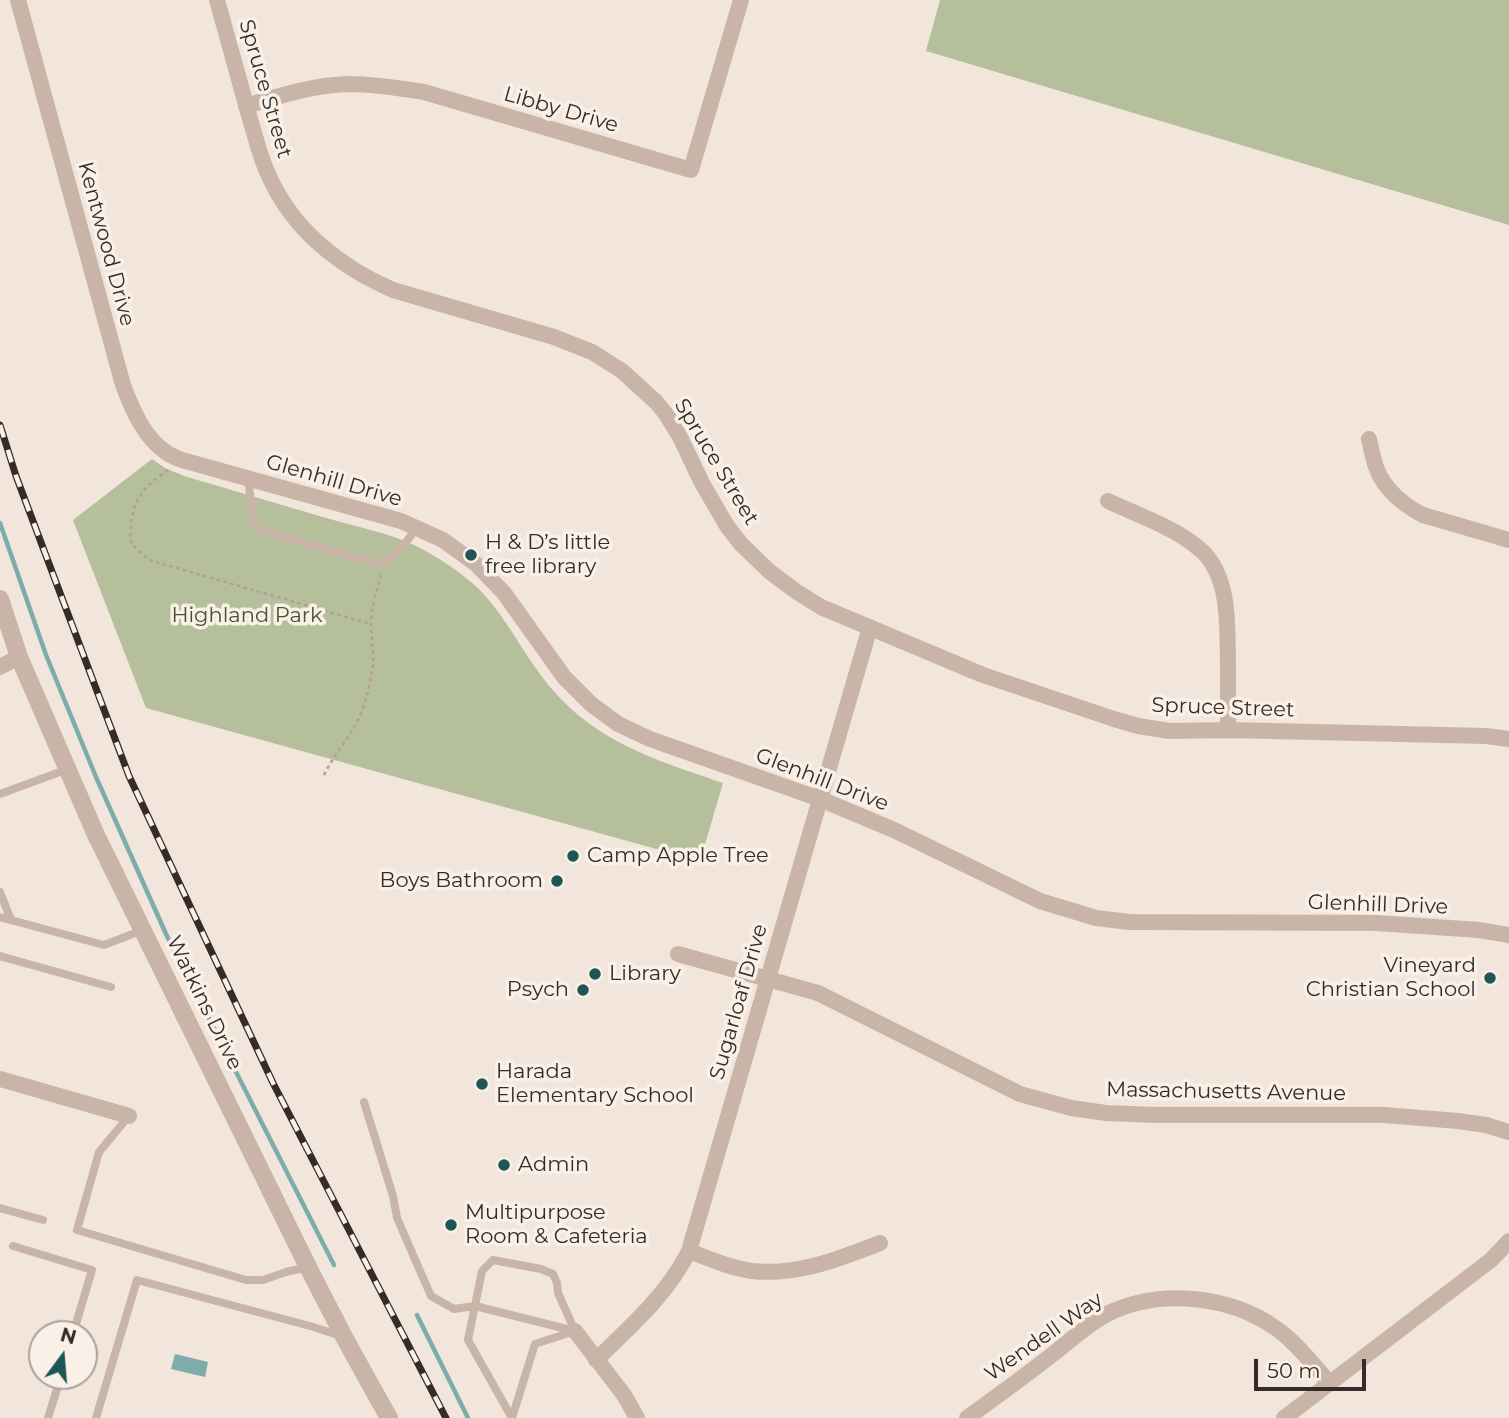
<!DOCTYPE html>
<meta charset="utf-8">
<style>
body{margin:0}
#map{position:relative;width:1509px;height:1418px;overflow:hidden;background:#f1e5dc;font-family:Montserrat,sans-serif}
canvas{display:block}
.north{position:absolute;left:28px;top:1320px;width:70px;height:70px;box-sizing:border-box;background:#f9f0e8;border:2px solid #aba19b;border-radius:50%;rotate:16deg;font-size:19px;font-weight:700;line-height:28px;text-align:center;color:#362b28}
.north::after{content:'';display:block;margin:auto;width:24px;height:32px;background:#1f5555;clip-path:polygon(50% 0,100% 100%,50% 72%,0 100%)}
.scale{position:absolute;left:1254px;top:1359px;width:112px;height:32px;box-sizing:border-box;border:4px solid #362b28;border-top:0;padding-left:9px;font-size:21px;line-height:24px;white-space:nowrap;color:#362b28;-webkit-text-stroke:5px #f9f0e8;paint-order:stroke}
</style>
<div id="map">
<canvas width="1509" height="1418"></canvas>
<div class="north">N</div>
<div class="scale">50 m</div>
</div>
<script>
const c = document.querySelector('canvas').getContext('2d');
c.lineJoin = 'round';
function paint(path, color) { c.fillStyle = color; c.fill(path, 'evenodd'); }
function trace(path, color, width, dash) { c.strokeStyle = color; c.lineWidth = width; c.lineCap = dash ? 'butt' : 'round'; c.setLineDash(dash || []); c.stroke(path); }
function write(font, color, halo, rows, align = 'center') {
  c.font = font + ' Montserrat,sans-serif'; c.lineWidth = 7; c.setLineDash([]); c.textBaseline = 'middle'; c.strokeStyle = halo; c.fillStyle = color; for (const [text, x, y, turn = 0] of rows) {
    c.save(); c.translate(x, y); c.rotate((+turn || 0) * Math.PI / 180); c.textAlign = isNaN(turn) ? turn : align; if (halo) c.strokeText(text, 0, 0); c.fillText(text, 0, 0); c.restore();
  }
}
const green = new Path2D(`
 M940 0H1509V225L926 51Z
 M152 459 165 468 184 476C228 489 272 502 316 515 343 523 371 529 397 538 422 547 446 562 466 578 497 601 517 643 540 674 587 739 650 758 723 783L700 861 146 708 73 520Z`);
const water = new Path2D(`
 M175 1354 208 1362 205 1377 171 1369Z`);
const stream = new Path2D(`
 M0 523 46 655 96 777 166 934 334 1265
 M417 1315 468 1418`);
const path = new Path2D(`
 M168 470C145 486 132 499 131 528 131 529 130 538 130 539 133 548 143 554 149 560L371 624
 M324 775C332 758 344 745 353 729 363 713 369 691 372 672 375 656 371 640 371 623 372 607 376 591 381 575`);
const service = new Path2D(`
 M248 479 254 525 258 529 378 564C393 561 409 540 416 527
 M0 794 68 769
 M0 892 11 920
 M0 917 104 945 143 930
 M0 956 111 987
 M364 1102 393 1196 397 1218 431 1296 454 1309 475 1306 575 1331
 M129 1116 99 1152 77 1230 246 1280H263L286 1272 308 1267
 M0 1208 43 1220
 M13 1246 92 1270 73 1334
 M493 1260 541 1269 553 1274 557 1283 558 1293 575 1331 535 1344 512 1418 468 1340 482 1271Z
 M48 1418 61 1376
 M96 1418 137 1280 310 1326 341 1336`);
const minor = new Path2D(`
 M18 0 123 385C132 409 144 438 167 453 171 456 177 458 182 460L401 521 443 540 476 564 504 593 564 677 591 704 618 724 650 739 820 799 894 830 1040 901 1096 918 1129 922 1376 923 1479 930 1509 935
 M217 0C228 40 239 80 250 119 256 138 260 158 269 176 293 230 340 267 393 290L554 337 592 352 622 371 656 402 666 414 680 437 702 483 727 526 741 544 770 572 797 592 821 607 983 675 1114 719 1138 726 1170 731 1228 730 1486 736 1509 739
 M246 106C279 96 313 85 348 84 373 84 399 88 424 92L691 170 741 0
 M1369 439C1371 448 1373 458 1376 467 1383 488 1403 505 1423 515L1509 540
 M1108 501C1140 516 1177 528 1203 552 1231 580 1227 629 1228 665 1228 687 1228 709 1228 730
 M0 667 19 657
 M678 954 818 993 1020 1094 1071 1108 1106 1113 1155 1115H1384L1458 1121 1486 1125 1509 1132
 M0 1079 129 1116
 M689 1251C710 1259 730 1268 752 1271 797 1276 839 1259 880 1243
 M575 1331 624 1395 637 1418
 M596 1360C631 1326 667 1295 689 1251L870 627
 M967 1418C996 1397 1025 1376 1053 1354 1071 1340 1089 1323 1109 1313 1162 1288 1231 1296 1277 1329 1298 1344 1313 1365 1330 1383
 M1284 1418 1491 1260 1509 1241`);
const tertiary = new Path2D(`
 M0 599 19 657 96 835 308 1267 344 1337 389 1418`);
const rail = new Path2D(`
 M0 425 16 476 129 776 273 1083 446 1418`);
const markers = [
 [471,555,7,"#1f5555"],
 [573,856,7,"#1f5555"],
 [557,881,7,"#1f5555"],
 [595,974,7,"#1f5555"],
 [1490,978,7,"#1f5555"],
 [583,990,7,"#1f5555"],
 [482,1084,7,"#1f5555"],
 [504,1165,7,"#1f5555"],
 [451,1225,7,"#1f5555"]
];
const streetNames = [
 ["Spruce Street",265,89,74],
 ["Libby Drive",561,110,16],
 ["Kentwood Drive",106,244,75],
 ["Spruce Street",716,462,59],
 ["Glenhill Drive",334,481,16],
 ["Spruce Street",1223,708,2],
 ["Glenhill Drive",822,780,21],
 ["Glenhill Drive",1378,905,2],
 ["Sugarloaf Drive",739,1002,-74],
 ["Watkins Drive",204,1003,64],
 ["Massachusetts Avenue",1226,1092,1],
 ["Wendell Way",1044,1337,-35]
];
const poiNames = [
 ["H & D’s little",485,543],
 ["free library",485,567],
 ["Camp Apple Tree",587,856],
 ["Boys Bathroom",543,881,"right"],
 ["Vineyard",1476,966,"right"],
 ["Christian School",1476,990,"right"],
 ["Library",609,974],
 ["Psych",569,990,"right"],
 ["Harada",496,1072],
 ["Elementary School",496,1096],
 ["Admin",518,1165],
 ["Multipurpose",465,1213],
 ["Room & Cafeteria",465,1237]
];
const parkNames = [
 ["Highland Park",247,616]
];
paint(green, '#b6bf9c');
paint(water, '#7cadab');
trace(stream, '#7cadab', 4.5);
trace(path, '#b49f92', 2.5, [3.5, 3.5]);
trace(service, '#c9b5a8', 8);
trace(minor, '#c9b5a8', 16);
trace(tertiary, '#c9b5a8', 18);
trace(rail, '#362b28', 7);
trace(rail, '#f9f0e8', 4.5, [13]);
for (const [x, y, r, color] of markers) { const dot = new Path2D(); dot.arc(x, y, r, 0, 2 * Math.PI); c.fillStyle = color; c.fill(dot); trace(dot, '#f9f0e8', 2.5); }
write('21px', '#362b28', '#f9f0e8', streetNames);
write('21px', '#362b28', '#f9f0e8', poiNames, 'left');
write('21px', '#48532d', '#f9f0e8', parkNames);
</script>
